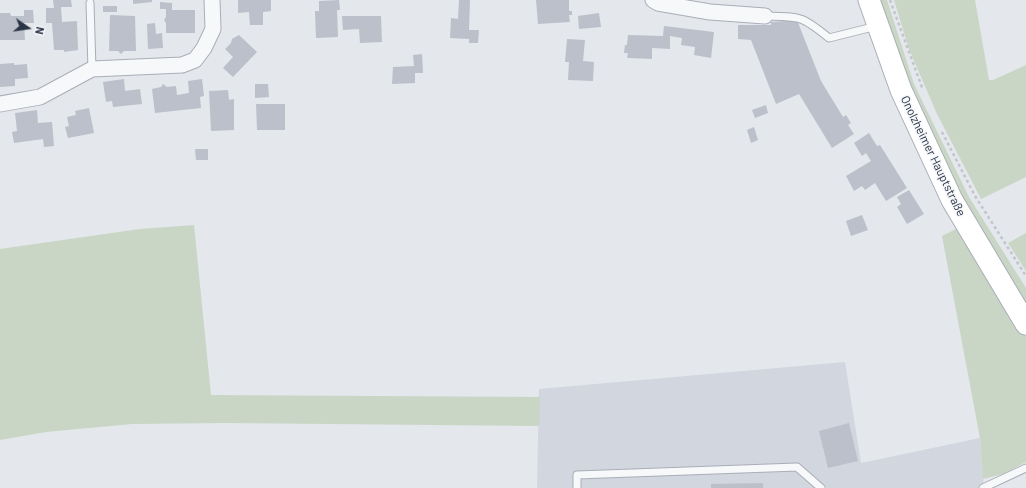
<!DOCTYPE html>
<meta charset="utf-8">
<style>
body{margin:0}
#map{position:relative;width:1026px;height:488px;overflow:hidden;background:#e4e7ec;font-family:Barlow,sans-serif}
canvas{display:block}
.north{position:absolute;left:8px;top:8px;width:40px;height:40px;-webkit-text-stroke:3px #f4f6f9;paint-order:stroke;rotate:103deg;font-size:11px;font-weight:700;line-height:16px;text-align:center;color:#2b3445}
.north::after{content:'';display:block;margin:auto;width:14px;height:18px;background:#2b3445;clip-path:polygon(50% 0,100% 100%,50% 72%,0 100%)}
</style>
<div id="map">
<canvas width="1026" height="488"></canvas>
<div class="north">N</div>
</div>
<script>
const c = document.querySelector('canvas').getContext('2d');
c.lineJoin = 'round';
function paint(path, color) { c.fillStyle = color; c.fill(path, 'evenodd'); }
function trace(path, color, width, dash) { c.strokeStyle = color; c.lineWidth = width; c.lineCap = dash ? 'butt' : 'round'; c.setLineDash(dash || []); c.stroke(path); }
function write(font, color, halo, rows, align = 'center') {
  c.font = font + ' Barlow,sans-serif'; c.lineWidth = 3; c.setLineDash([]); c.textBaseline = 'middle'; c.strokeStyle = halo; c.fillStyle = color; for (const [text, x, y, turn = 0] of rows) {
    c.save(); c.translate(x, y); c.rotate((+turn || 0) * Math.PI / 180); c.textAlign = isNaN(turn) ? turn : align; if (halo) c.strokeText(text, 0, 0); c.fillText(text, 0, 0); c.restore();
  }
}
const built = new Path2D(`
 M845 362 861 463 980 438 984 488H537L539 389Z`);
const green = new Path2D(`
 M876 0H887L914 84 969 197 1026 288V302L967 208 937 154Z
 M894 0H975L989 80H993L1026 65V177L981 199 937 114 909 49Z
 M194 225 211 395 540 397 539 426 224 423 132 424 46 432 0 440V249L140 229Z
 M960 227 1026 337V462L1003 474 983 479 980 438 942 236Z
 M1026 233V271L1008 243Z`);
const building = new Path2D(`
 M53 0H71L72 7H61L62 22 77 21 78 50 64 52V50H54L52 23H46V8H54Z
 M133 0H152V2L133 4Z
 M238 0H271V11L263 12V25H250L249 12 238 13Z
 M339 0 340 10H337L338 37 316 38 315 11H319V1Z
 M459 0H470L469 30H479L478 43H469V39L450 38 451 18 458 19Z
 M536 0H569V11H572V15H569L570 22 538 24Z
 M160 2 172 3V10H195V33H166V23L164 20 166 17V9H160Z
 M103 6H117V12H103Z
 M24 10H33L34 23H24L25 40H0V13H10L11 16H24Z
 M599 13 601 27 579 29 578 16Z
 M110 15 135 16 136 51H124L121 54 118 51H109Z
 M342 16H381L382 42 360 43 359 29 343 30Z
 M797 20 821 81 843 117 846 115 851 123 848 125 854 134 832 148 799 94 776 104 751 40 738 39V25H771V22Z
 M155 23 156 34 162 33 163 48 148 49 147 24Z
 M664 26 714 32 711 58 694 55 695 47 681 45 682 38 670 36V49L652 48V59L627 58 628 53H624L625 45H627L628 35 663 36Z
 M239 35 257 52 233 77 223 68 233 57 225 49 231 43 232 39Z
 M567 39 585 40 583 61 594 62 593 81 568 80 569 62H565Z
 M422 54 423 73H415V83L392 84 393 67 414 66 413 55Z
 M14 63V65L27 64 28 78 15 79V86L0 87V64Z
 M124 79 125 91 140 89 142 104 113 107 112 101 106 102 103 82Z
 M202 79 204 96 200 97 201 108 155 113 152 89 161 87 163 84 167 87 176 86 177 95 189 93 188 81Z
 M255 84H268L269 97 255 98Z
 M228 90 229 100 234 99V130L211 131 209 91Z
 M256 104H285V130H257Z
 M766 105 768 113 755 118 752 110Z
 M89 108 94 133 68 138 65 127 69 126 67 117 76 115 75 111Z
 M37 110 38 123 52 122 54 146 44 147 43 139 14 143 12 132 17 131 15 113Z
 M754 127 758 140 751 143 747 130Z
 M869 133 877 146 880 145 907 188 886 201 875 183 865 190 862 186 854 191 846 176 871 161 866 153 862 156 854 143Z
 M195 149H208V160H196Z
 M909 190 924 214 907 224 897 207 901 204 897 197Z
 M862 215 868 230 851 236 846 221Z
 M849 423 858 461 828 468 819 431Z
 M763 483V488H711V484Z`);
const path = new Path2D(`
 M890 0 923 90
 M942 132 975 196 1026 276`);
const lane = new Path2D(`
 M90 3 92 69
 M765 16C801 17 801 15 829 38L877 26
 M577 488V475L797 467 821 488
 M983 488 1026 468`);
const street = new Path2D(`
 M653 0 658 3 710 12 765 16
 M0 104 40 97 92 69 182 65 195 60 204 48 213 29 212 0`);
const secondary = new Path2D(`
 M869 0 901 90 952 200 1026 324`);
const streetNames = [
 ["Onolzheimer Hauptstraße",933,156,64]
];
paint(built, '#d2d6de');
paint(green, '#c9d6c5');
paint(building, '#bbc0ca');
trace(lane, '#a9aeb7', 9);
trace(street, '#a9aeb7', 17);
trace(secondary, '#a9aeb7', 23);
trace(path, '#c2c5cb', 2.5, [3, 3]);
trace(lane, '#f7f8fa', 7);
trace(street, '#f7f8fa', 15);
trace(secondary, '#fff', 21);
write('12px', '#2b3445', '#f4f6f9', streetNames);
</script>
